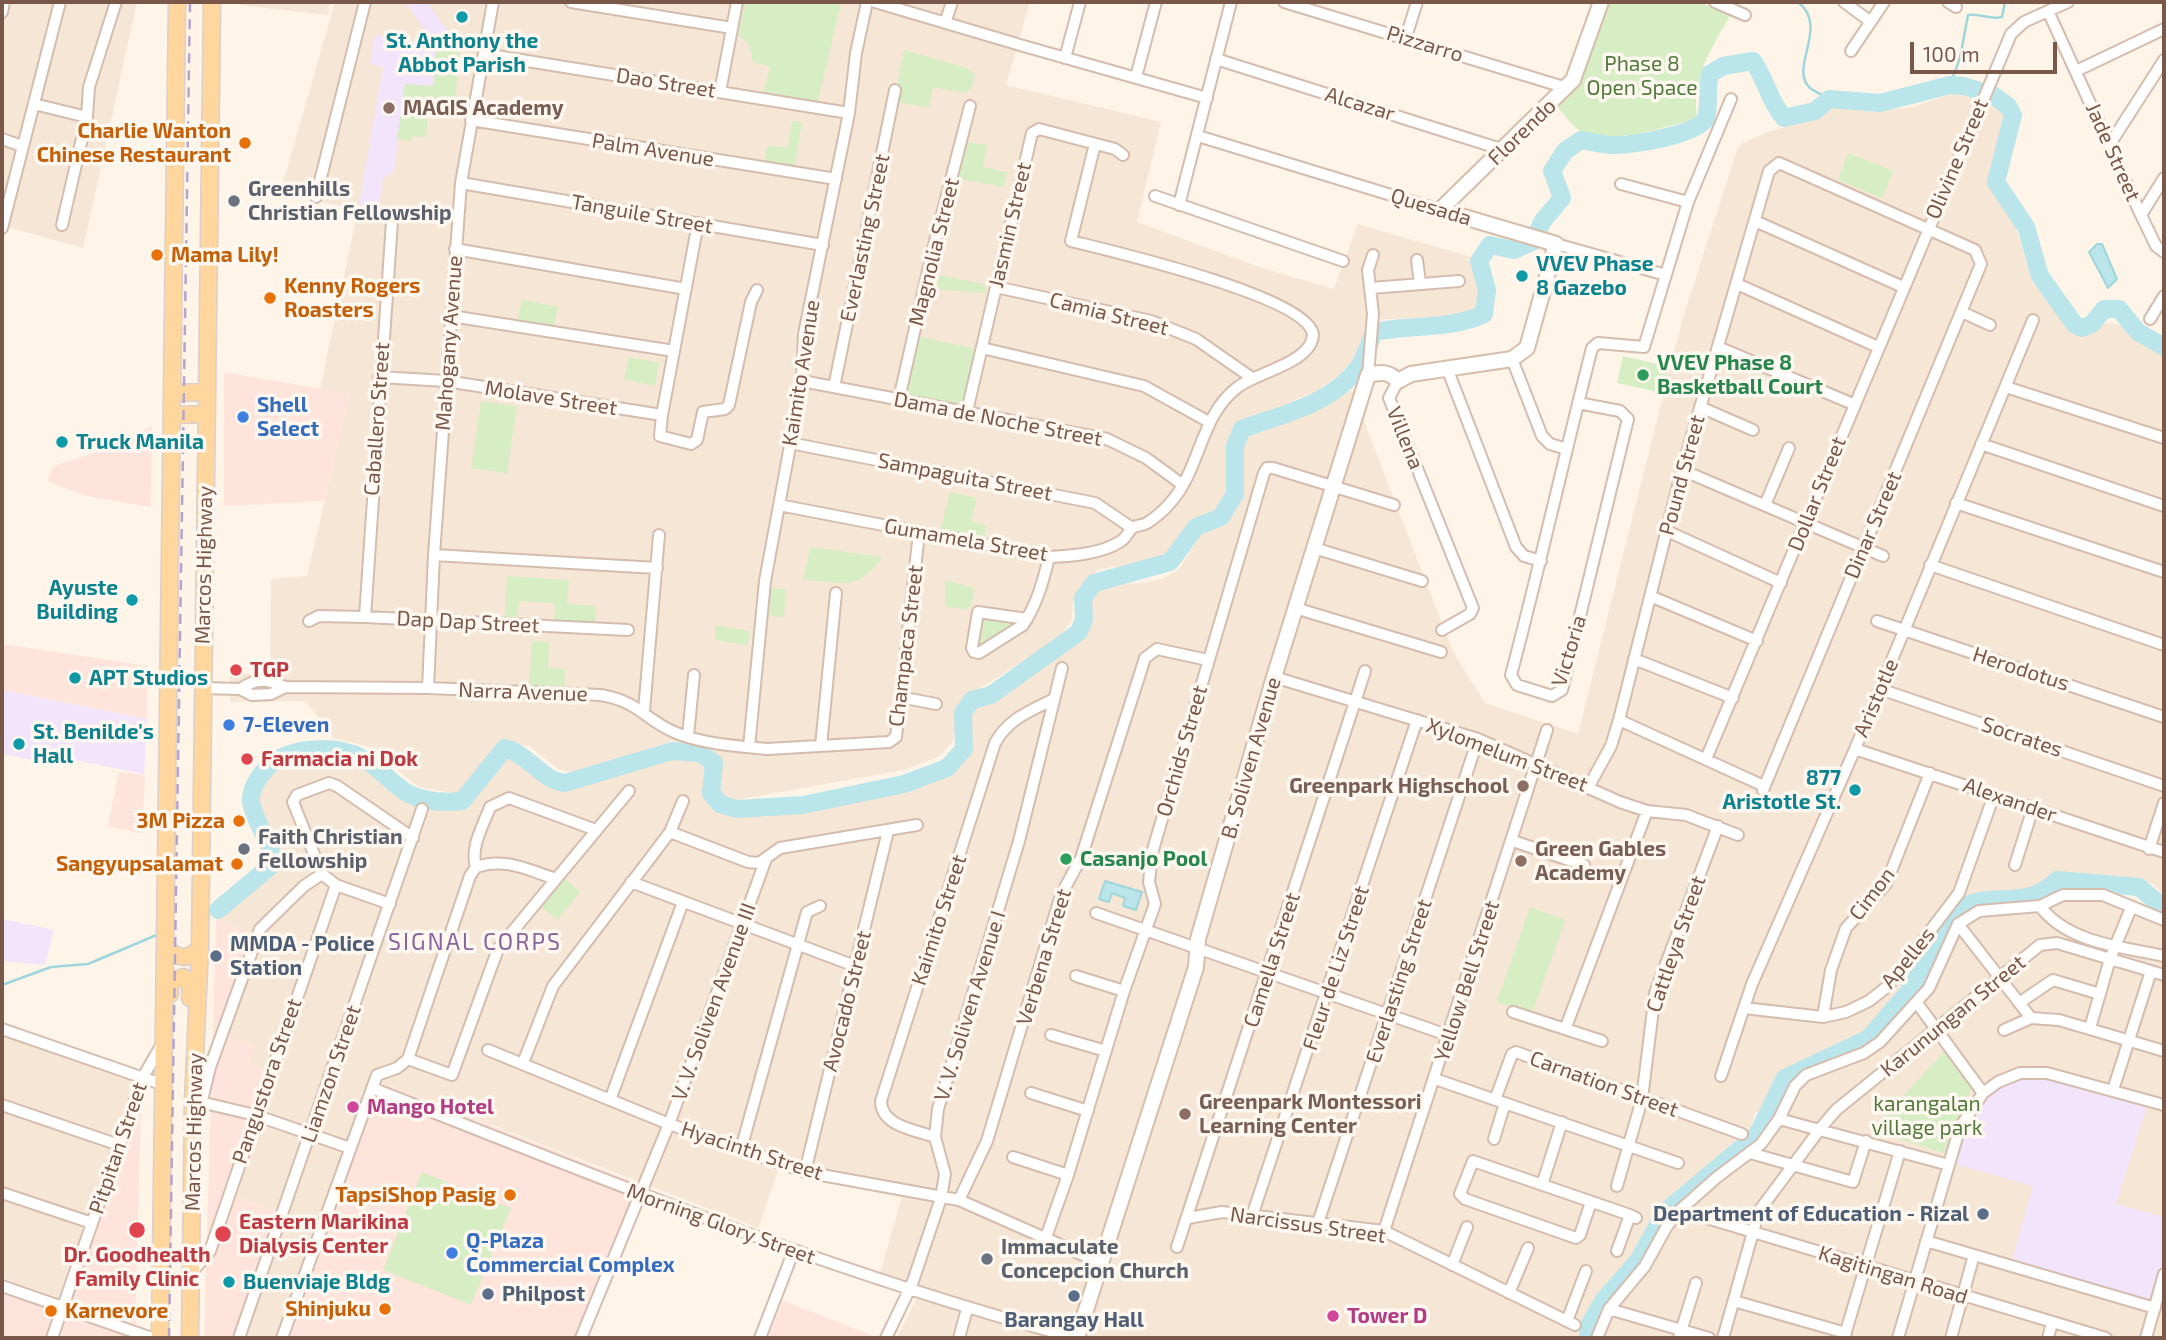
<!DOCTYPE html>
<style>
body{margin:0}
#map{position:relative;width:2166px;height:1340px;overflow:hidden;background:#fef4e8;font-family:"Exo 2",sans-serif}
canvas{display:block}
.frame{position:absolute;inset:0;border:4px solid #7a5849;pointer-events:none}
.scale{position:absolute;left:1910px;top:42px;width:147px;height:32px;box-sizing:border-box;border:4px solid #7a5849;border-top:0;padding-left:9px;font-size:21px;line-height:24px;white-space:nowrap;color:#7a5849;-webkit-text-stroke:5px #fff8f0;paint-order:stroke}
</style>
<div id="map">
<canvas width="2166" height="1340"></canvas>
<div class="frame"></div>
<div class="scale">100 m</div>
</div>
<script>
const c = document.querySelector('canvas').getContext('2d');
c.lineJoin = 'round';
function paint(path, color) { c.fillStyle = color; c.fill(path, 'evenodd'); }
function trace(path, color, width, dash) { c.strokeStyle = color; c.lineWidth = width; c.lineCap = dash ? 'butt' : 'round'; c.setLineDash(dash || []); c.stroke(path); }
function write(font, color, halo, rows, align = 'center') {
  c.font = font + ' "Exo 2",sans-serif'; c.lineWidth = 7; c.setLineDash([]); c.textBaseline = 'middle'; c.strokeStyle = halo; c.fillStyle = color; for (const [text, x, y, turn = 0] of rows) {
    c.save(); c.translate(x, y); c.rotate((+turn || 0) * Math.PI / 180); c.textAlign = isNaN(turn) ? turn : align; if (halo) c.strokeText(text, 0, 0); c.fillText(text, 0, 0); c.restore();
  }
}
const residential = new Path2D(`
 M2 2H137L83 248 7 227 2 245Z
 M240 2H330L328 15 240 5Z
 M335 2H1030L1006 85 1161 122 1137 222 1259 267 1334 289 1358 224 1471 257 1481 307 1461 316 1368 320V335L1355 357 1340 374 1317 391 1232 427 1230 492 1216 510 1191 524 1173 555 1160 561 1098 569 1073 602 1072 621 1056 640 963 699 952 743 938 757 904 770 736 800 717 795 719 760 706 749 672 741 574 773 558 769 529 746 511 743 464 795 419 787 369 747 334 738 306 701 230 702V674H270L271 579 307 576 350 394 320 389 358 210 280 193Z
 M1955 93 1987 98 2008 114 1987 184 2015 226 2033 284 2045 290 2069 325 2080 332 2105 323 2118 324 2164 354V895L2152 883 2056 876 2031 891 1982 892 1949 912 1904 990 1870 1035 1782 1076 1773 1100 1754 1114 1749 1136 1664 1207 1633 1262 1605 1287 1585 1317 1581 1338H897L922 1287 880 1274 902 1196 822 1181 779 1168 758 1228 371 1078 277 1338H236L279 1212 236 1197 281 1073 249 1063 227 1036 263 937 216 920 275 864 274 851 257 804 259 780 266 770 281 760 297 756 336 755 353 761 417 805 462 801 461 808 503 758 518 762 551 788 570 784 664 750 697 755 707 765 709 806 728 812 911 789 949 776 971 746 967 722 974 708 1074 643 1086 631 1085 607 1094 592 1118 584 1145 583 1164 578 1179 569 1201 534 1226 525 1239 506 1240 457 1246 433 1352 390 1453 652 1485 703 1578 734 1682 321 1737 150 1743 143 1767 132 1801 123 1831 107 1873 112 1912 107Z
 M2053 887 2105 889 2164 915V1338H1590L1605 1305 1643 1262 1670 1213 1759 1138 1779 1110 1790 1078 1872 1042 1924 986 1955 921 1979 904 2046 901Z
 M2 1024 139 1071 58 1298 2 1278Z`);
const commercial = new Path2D(`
 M224 372 351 394 324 501 224 506Z
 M152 426 151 507 86 496 47 481 53 466 112 448Z
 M2 644 148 666 147 719 2 690Z
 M119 772 145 775 142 834 108 826Z
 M216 920 264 937 227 1036 254 1045 249 1063 281 1073 236 1197 279 1212 236 1338H204Z
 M371 1078 639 1184 579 1338H277Z
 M141 1110 135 1338H2V1287L65 1309 129 1112Z
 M783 1301 879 1338H768Z`);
const education = new Path2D(`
 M427 2 460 48 456 89 405 84 394 172 383 178 378 213 358 210 383 67 370 64 375 35 436 45V40L430 38 406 3Z
 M2 690 147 719 144 774 35 752 33 760 2 754Z
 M2 919 54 930 45 965 2 961Z
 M2044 1077 2147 1106 2116 1204 2164 1217V1260L2151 1305 2011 1264 2033 1186 1954 1164 1971 1118 1989 1095 2014 1080Z`);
const green = new Path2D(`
 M744 2H841L818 101 764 92 770 67 753 62 749 44 738 35Z
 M1607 2H1700L1730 16C1711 49 1691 79 1697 118 1670 126 1605 147 1580 131 1571 125 1564 114 1557 107L1577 87Z
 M436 45 460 48 454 114 428 112 426 137 413 136 412 141 397 139 405 84 433 86Z
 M904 50 967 68 975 75 972 87 966 93 933 87 929 108 894 101Z
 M792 121 802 122 794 172 764 167 767 145 788 148Z
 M962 141 987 145 983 167 1007 172 1004 187 955 178Z
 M1848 153 1893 171 1882 198 1838 180Z
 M933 274 984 284 986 293 930 289Z
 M522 300 558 307 553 331 517 323Z
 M920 337 977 349 963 408 906 396Z
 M1623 356 1670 367 1663 393 1617 383Z
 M629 357 659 363 655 386 624 379Z
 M481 401 517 406 507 473 471 468Z
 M950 492 977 498 971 521 986 526 983 547 939 537Z
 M811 547 882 557C857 593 843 582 803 580Z
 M507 576 569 580 567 604 596 606 595 627 554 624 555 603 519 601 517 623 504 622Z
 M945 580 974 588 972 604 966 610 945 606Z
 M767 588 786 589 784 617 765 615Z
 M979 616 1024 620 979 651 974 648Z
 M715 625 750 631 748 645 715 640Z
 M532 641 549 642 548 668 565 669 564 692 529 690Z
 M565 879 580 892 557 920 541 907Z
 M1530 907 1565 920 1532 1014 1497 1002Z
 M1949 1046 1971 1089 1944 1153 1872 1131Z
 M422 1172 511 1208 471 1305 383 1270Z`);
const water = new Path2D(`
 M2097 244H2102L2117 279 2108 288 2089 252Z
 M1105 881 1142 892 1136 910 1123 906 1125 898 1112 893 1109 902 1099 899Z`);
const stream = new Path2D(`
 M1798 2C1830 27 1788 68 1810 88 1815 92 1823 95 1829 99
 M1950 85 1960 58 1968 15C1980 13 1990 20 2002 17L2005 2
 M2 985 51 967 88 964 159 934`);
const river = new Path2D(`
 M218 910 274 863C271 841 255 824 251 802 250 790 258 777 266 769 286 746 335 744 362 758 379 766 392 785 409 794 426 802 444 803 462 801L505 748C528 754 542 781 565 783L672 751 700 753 714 763 711 793 720 804 736 809 803 805 904 784 947 768 964 749 963 713 972 700 991 695 1079 632 1084 619 1083 598 1094 583 1170 562 1196 527 1221 517 1235 494V446L1242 429C1283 414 1330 405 1358 368 1365 358 1369 344 1374 332 1411 324 1450 330 1484 314L1487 290 1479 261 1490 245 1514 250 1534 241 1542 222 1562 198 1552 171 1565 151 1581 140C1591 142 1603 145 1613 145 1630 146 1701 134 1706 118 1710 104 1706 89 1710 74L1723 66 1753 61C1766 79 1769 101 1784 118L1815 111 1829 99 1880 103 1950 85 1964 86 1993 95 2008 106 2013 115 1996 182 2026 227 2040 276 2075 325 2082 328 2092 324 2104 309H2119L2138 332 2164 347
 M1588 1338 1589 1326 1603 1301 1638 1261 1665 1212 1757 1135 1785 1078 1868 1039 1908 993 1959 909C1990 889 2027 912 2057 880L2139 887 2164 908`);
const street = new Path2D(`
 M571 2 732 28
 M875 2 1017 44
 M1284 2 1567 88
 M1715 2 1745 15
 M1844 2 1871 22
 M1948 2 1956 7
 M2048 11 2141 215 2156 246 2164 252
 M2 12 4 2
 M945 23 952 2
 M1406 37 1417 2
 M1020 45 1207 98
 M1851 51 1884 2
 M484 54 849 113
 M1065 58 1080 2
 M1216 59 1504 150
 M2076 71 2164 29
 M1136 77 1156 2
 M720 92 737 2
 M34 104 87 117
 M471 120 836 179
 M1198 136 1440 210
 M2 139 22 146
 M2110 144 2164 60
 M461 183 823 245
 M1621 184 1688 202
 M1155 196 1343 261
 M316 197 365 2
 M1179 205 1231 2
 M2141 215 2164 178
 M1755 221 1903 287
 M62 225 87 117 89 87 116 2
 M2 228 60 2
 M1556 244 1666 275
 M455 249 686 289
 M1417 260 1420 283
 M1737 284 1878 347
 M996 287 1151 321 1196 339 1252 378
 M1371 288 1459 281
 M1962 312 1990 325
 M451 316 674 351
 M2150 319 2164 296
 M1718 347 1853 404
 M982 348 1144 386 1209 422
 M1512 359 1542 436 1550 444 1567 449
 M1447 368 1516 547 1524 556 1541 561
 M1368 375 1373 314 1368 270 1373 255
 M379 377 446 381 662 415 660 436 691 444 697 440 703 412 725 409 729 405 751 302 757 290
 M802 381 1107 439 1146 458 1183 485
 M1398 381 1389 398 1473 608 1470 614 1442 630
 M834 387 895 90
 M2006 387 2164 438
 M899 399 932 253 970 106
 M1578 403 1620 411 1628 419 1562 690 1552 696 1517 685 1511 675C1540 566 1564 457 1592 348L1598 343 1644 347 1688 202 1731 99
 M1700 407 1753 430
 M967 411 1032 133 1039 129 1115 149 1123 155
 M662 415 698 223
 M790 443 1095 503 1132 528
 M1981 444 2164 506
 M1682 470 1883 556
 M1956 503 2164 572
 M779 505 1049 557C1071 556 1102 554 1121 541 1126 538 1128 532 1132 528 1136 525 1142 526 1147 523 1155 518 1165 509 1171 502 1201 468 1200 415 1238 387 1258 372 1313 362 1313 334 1305 296 1111 251 1071 241L1095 144
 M1765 505 1789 448
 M1667 531 1781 583
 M1314 548 1422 581
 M434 555 657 568
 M1930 565 2164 645
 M1650 596 1757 641
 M1295 608 1441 652
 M365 617 392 221
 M1027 619 978 612 972 648 974 652 979 653 1023 625C1037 604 1043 582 1049 557
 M309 621 319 616 365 617 628 630
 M1877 621 2164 717
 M1634 659 1733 698
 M1274 677 1478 739 1620 802 1647 811 1686 815 1738 835
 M202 688 240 689 252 695 271 694 285 687
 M428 688 434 555 461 183 493 2
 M240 689C256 678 267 679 285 687L428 688 601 695C640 702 644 719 674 732 701 744 738 746 767 749L889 742 896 737 919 533
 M1880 689 2164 786
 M900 697 936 704
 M644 711 659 535
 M1619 720 1764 786
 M688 736 694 675
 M821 746 836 593
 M749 747 765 581 802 381 804 334 849 113 856 53 867 2
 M1855 749 2164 852
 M1706 759 2011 34 2024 22 2068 2
 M1589 786 1611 746 1619 720 1682 470 1769 171 1779 163 1975 250 1981 264 1763 790
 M670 832 748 862 759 863 780 848 917 825
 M1513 841 1584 865
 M2149 849 2164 803
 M2015 865 2033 808
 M476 867C505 857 528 870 556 879
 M631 882 855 966
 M390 904 336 885 322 874 293 802 297 795 329 783 337 786 413 838
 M2040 906C2067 943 2123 947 2164 956
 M1096 913 1450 1036
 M1958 924 2031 1018
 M1076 976 1124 991
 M1917 1003 1983 1093
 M2019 1003 2053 980 2100 994
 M1744 1008 1823 1017 1846 1012 1869 1001 1888 986 1959 893 1994 795
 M1513 1012 1602 1041
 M1823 1017 1831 970 1846 928 1886 884 1930 773
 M1566 1027 1647 811
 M2090 1028 2110 959 2131 908
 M2 1029 164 1085
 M2004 1030 2031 1018 2059 1020 2164 1051
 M1051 1035 1106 1051
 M488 1050 669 1124 805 1172 959 1200 1099 1262
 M408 1059 452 1075 498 949 629 791
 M523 1063 553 986 670 832 683 801
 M1721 1076 1752 984 1855 749 2033 320
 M1435 1079 1678 1163
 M372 1088C604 1180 835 1274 1076 1338
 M2113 1090 2151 971
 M1031 1093 1088 1111
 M202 1100 210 1067 260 929 304 886 322 874
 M610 1100 683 902
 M1495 1100 1512 1054 1516 1052 1742 1134
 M196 1101 255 1115 350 1148
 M2 1105 119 1145
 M1779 1119 1949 1165
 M935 1137C915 1130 881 1126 881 1101L995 743C1008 719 1030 711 1054 699
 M1494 1139 1505 1103
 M741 1149 807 912 820 906
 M1750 1153 1853 1182 1866 1141
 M1013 1157 1068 1175
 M805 1172 888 831
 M1542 1185 1562 1122
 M1617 1186 1642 1099 1655 993 1718 826
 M2 1193 92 1223
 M959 1200 987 1141 1061 895 1081 858 1145 658 1157 649 1208 660
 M1591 1202 1580 1235 1576 1238 1465 1199 1460 1194 1473 1161 1630 1215 1636 1218
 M1680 1210 2106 1338
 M1252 1216 1417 720
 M1188 1218 1222 1212 1384 1231 1575 1325
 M1318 1223 1478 739
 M1384 1231 1547 730
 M1045 1240 1068 1175 1124 991 1155 904 1149 882 1152 853 1264 473 1267 468H1273L1394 505
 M1926 1241 2155 1308
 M1177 1247 1365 671
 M1617 1251 1630 1215
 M1452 1265 1467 1227
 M192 1272 210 1251 336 885
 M2 1286 152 1338
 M1509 1293 1528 1248
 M1734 1301 1846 1333
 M1609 1309 1709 1338
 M1567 1321 1586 1271
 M52 1338 143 1077 162 1044
 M239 1338 422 809
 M282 1338 377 1075 397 1068 408 1059 470 876 476 867C470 847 483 826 490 807L509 798 596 830
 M581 1338 669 1124 766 859
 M760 1338 794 1250
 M886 1338 912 1284 941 1198 945 1174 935 1137 938 1109 1019 841 1062 668
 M959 1338 967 1309
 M1597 1338 1609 1309 1645 1266 1667 1226 1680 1210 1716 1178 1761 1144 1779 1119 1795 1086 1806 1075 1864 1053 1880 1042 1929 988 1958 924 1979 911 2040 906 2063 895H2103L2164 920
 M1679 1338 1696 1283
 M1723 1338 1759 1211 1820 1129 1836 1110 2040 945 2057 943 2164 975
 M1844 1338 1900 1151
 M1898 1338 1960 1127 1983 1093 1998 1082 2020 1073H2047L2164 1105
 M1951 1338 1974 1255
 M2048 1338 2052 1323
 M2146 1338 2164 1274`);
const secondary = new Path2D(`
 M1440 210 1573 80 1601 2
 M1077 1338 1196 967 1198 939 1274 677 1368 375C1381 372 1388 371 1398 381L1411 374 1512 359 1527 348 1556 244 1440 210`);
const primary = new Path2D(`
 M173 393 207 392
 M172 415 207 414
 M165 947C176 959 190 961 200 947
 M170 994V982L183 977 191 984 190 998
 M160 1338 177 2
 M190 1338 193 1101 200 947 212 2`);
const rail = new Path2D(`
 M169 1338 190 2`);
const markers = [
 [462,17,7,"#0f9aa8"],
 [389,108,7,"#8d6e63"],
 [245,143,7,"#e8710a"],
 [234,201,7,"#6b7280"],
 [157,255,7,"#e8710a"],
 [1522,276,7,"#0f9aa8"],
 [270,298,7,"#e8710a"],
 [1643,375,7,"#2e9e5b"],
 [243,417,7,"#3f7fe0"],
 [62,442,7,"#0f9aa8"],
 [132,600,7,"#0f9aa8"],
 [236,670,7,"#e0444e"],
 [75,678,7,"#0f9aa8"],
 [229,725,7,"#3f7fe0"],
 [19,744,7,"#0f9aa8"],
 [247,759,7,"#e0444e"],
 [1523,786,7,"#8d6e63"],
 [1855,790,7,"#0f9aa8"],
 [239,821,7,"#e8710a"],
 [244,849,7,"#6b7280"],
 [1066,859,7,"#2e9e5b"],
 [1521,861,7,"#8d6e63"],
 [237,864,7,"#e8710a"],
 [216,956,7,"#5c6f8a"],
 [353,1107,7,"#d1479c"],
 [1185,1114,7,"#8d6e63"],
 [510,1195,7,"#e8710a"],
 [1983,1214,7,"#5c6f8a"],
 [137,1230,9,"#e0444e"],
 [223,1234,9,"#e0444e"],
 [452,1253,7,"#3f7fe0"],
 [987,1259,7,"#6b7280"],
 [229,1282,7,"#0f9aa8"],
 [488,1294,7,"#5c6f8a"],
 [1074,1296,7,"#5c6f8a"],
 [385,1309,7,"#e8710a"],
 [51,1311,7,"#e8710a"],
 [1333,1316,7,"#d1479c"]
];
const cultureNames = [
 ["St. Anthony the",462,41,"center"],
 ["Abbot Parish",462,65,"center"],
 ["VVEV Phase",1536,264],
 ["8 Gazebo",1536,288],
 ["Truck Manila",76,442],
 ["Ayuste",118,588,"right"],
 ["Building",118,612,"right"],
 ["APT Studios",89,678],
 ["St. Benilde's",33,732],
 ["Hall",33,756],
 ["877",1841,778,"right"],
 ["Aristotle St.",1841,802,"right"],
 ["Buenviaje Bldg",243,1282]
];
const streetNames = [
 ["Pizzarro",1425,44,17],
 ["Dao Street",666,83,9],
 ["Alcazar",1360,104,17],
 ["Florendo",1522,132,-44],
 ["Palm Avenue",653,150,9],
 ["Jade Street",2113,152,66],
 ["Olivine Street",1957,159,-67],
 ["Quesada",1431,207,17],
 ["Tanguile Street",642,214,10],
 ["Jasmin Street",1010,225,-77],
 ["Everlasting Street",865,238,-78],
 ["Magnolia Street",934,252,-76],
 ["Camia Street",1109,314,14],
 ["Mahogany Avenue",449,343,-86],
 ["Kaimito Avenue",801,373,-81],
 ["Molave Street",551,398,9],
 ["Caballero Street",377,419,-86],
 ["Dama de Noche Street",998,419,11],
 ["Villena",1405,438,68],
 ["Pound Street",1682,475,-75],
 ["Sampaguita Street",965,477,11],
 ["Dollar Street",1817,494,-68],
 ["Dinar Street",1873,525,-67],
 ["Gumamela Street",966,540,10],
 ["Marcos Highway",204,565,-89],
 ["Dap Dap Street",468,622,3],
 ["Champaca Street",906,646,-83],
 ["Victoria",1569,651,-73],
 ["Herodotus",2021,669,18],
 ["Narra Avenue",523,692,2],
 ["Aristotle",1876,698,-67],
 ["Socrates",2022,737,19],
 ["Orchids Street",1182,751,-74],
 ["Xylomelum Street",1507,755,21],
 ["B. Soliven Avenue",1251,758,-74],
 ["Alexander",2010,800,19],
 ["Cimon",1872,894,-53],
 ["Kaimito Street",939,920,-72],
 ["Cattleya Street",1676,944,-71],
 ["Verbena Street",1044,957,-73],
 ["Apelles",1908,958,-51],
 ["Camella Street",1272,960,-72],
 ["Fleur de Liz Street",1336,968,-72],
 ["Everlasting Street",1399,981,-72],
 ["Yellow Bell Street",1467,981,-72],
 ["Avocado Street",847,1001,-76],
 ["V. V. Soliven Avenue III",714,1002,-70],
 ["V. V. Soliven Avenue I",970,1006,-73],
 ["Karunungan Street",1953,1016,-39],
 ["Liamzon Street",331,1074,-71],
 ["Pangustora Street",267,1081,-71],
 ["Carnation Street",1604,1084,20],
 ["Marcos Highway",194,1132,-89],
 ["Pitpitan Street",118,1148,-71],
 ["Hyacinth Street",752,1151,18],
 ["Morning Glory Street",721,1224,20],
 ["Narcissus Street",1308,1225,8],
 ["Kagitingan Road",1893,1275,17]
];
const parkNames = [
 ["Phase 8",1642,64],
 ["Open Space",1642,88],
 ["karangalan",1927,1104],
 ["village park",1927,1128]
];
const educationNames = [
 ["MAGIS Academy",403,108],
 ["Greenpark Highschool",1509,786,"right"],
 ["Green Gables",1535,849],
 ["Academy",1535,873],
 ["Greenpark Montessori",1199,1102],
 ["Learning Center",1199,1126]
];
const foodNames = [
 ["Charlie Wanton",231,131],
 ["Chinese Restaurant",231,155],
 ["Mama Lily!",171,255,"left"],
 ["Kenny Rogers",284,286,"left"],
 ["Roasters",284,310,"left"],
 ["3M Pizza",225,821],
 ["Sangyupsalamat",223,864],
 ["TapsiShop Pasig",496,1195],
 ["Shinjuku",371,1309],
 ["Karnevore",65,1311,"left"]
];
const worshipNames = [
 ["Greenhills",248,189],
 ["Christian Fellowship",248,213],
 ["Faith Christian",258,837],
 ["Fellowship",258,861],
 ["Immaculate",1001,1247],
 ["Concepcion Church",1001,1271]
];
const leisureNames = [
 ["VVEV Phase 8",1657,363],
 ["Basketball Court",1657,387],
 ["Casanjo Pool",1080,859]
];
const shopNames = [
 ["Shell",257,405],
 ["Select",257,429],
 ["7-Eleven",243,725],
 ["Q-Plaza",466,1241],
 ["Commercial Complex",466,1265]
];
const healthNames = [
 ["TGP",250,670],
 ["Farmacia ni Dok",261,759],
 ["Eastern Marikina",239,1222],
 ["Dialysis Center",239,1246],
 ["Dr. Goodhealth",137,1255,"center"],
 ["Family Clinic",137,1279,"center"]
];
const serviceNames = [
 ["MMDA - Police",230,944],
 ["Station",230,968],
 ["Department of Education - Rizal",1969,1214,"right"],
 ["Philpost",502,1294],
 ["Barangay Hall",1074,1320,"center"]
];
const hotelNames = [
 ["Mango Hotel",367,1107],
 ["Tower D",1347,1316]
];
const neighbourhoodNames = [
 ["SIGNAL CORPS",475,942]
];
paint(residential, '#f6e6d5');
paint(commercial, '#ffe4db');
paint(education, '#f1e4fb');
paint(green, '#d7edc4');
paint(water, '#bae5ea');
trace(water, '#9fd6dc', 2);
trace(stream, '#9fd6dc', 2.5);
trace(river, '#bae5ea', 18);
trace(street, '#d4bdaf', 14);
trace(secondary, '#d7bdab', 18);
trace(primary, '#dad0cc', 19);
trace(street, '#fff', 10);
trace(secondary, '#fff', 14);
trace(primary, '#ffd69e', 16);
trace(rail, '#b6a4ca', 2.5, [10, 7]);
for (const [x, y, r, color] of markers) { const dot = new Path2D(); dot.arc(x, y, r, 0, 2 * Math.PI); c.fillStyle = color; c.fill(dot); trace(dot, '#fff8f0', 2.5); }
write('bold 21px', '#0d838f', '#fff8f0', cultureNames, 'left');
write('21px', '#7a5849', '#fff8f0', streetNames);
write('21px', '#527a3d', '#fff8f0', parkNames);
write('bold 21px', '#785e54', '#fff8f0', educationNames, 'left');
write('bold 21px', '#c56008', '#fff8f0', foodNames, 'right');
write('bold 21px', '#5b616d', '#fff8f0', worshipNames, 'left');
write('bold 21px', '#27864d', '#fff8f0', leisureNames, 'left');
write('bold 21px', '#366cbe', '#fff8f0', shopNames, 'left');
write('bold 21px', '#be3a42', '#fff8f0', healthNames, 'left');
write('bold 21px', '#4e5e75', '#fff8f0', serviceNames, 'left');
write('bold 21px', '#b23c85', '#fff8f0', hotelNames, 'left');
c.letterSpacing = '2px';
write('23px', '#88659e', '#fff8f0', neighbourhoodNames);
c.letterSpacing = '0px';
</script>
